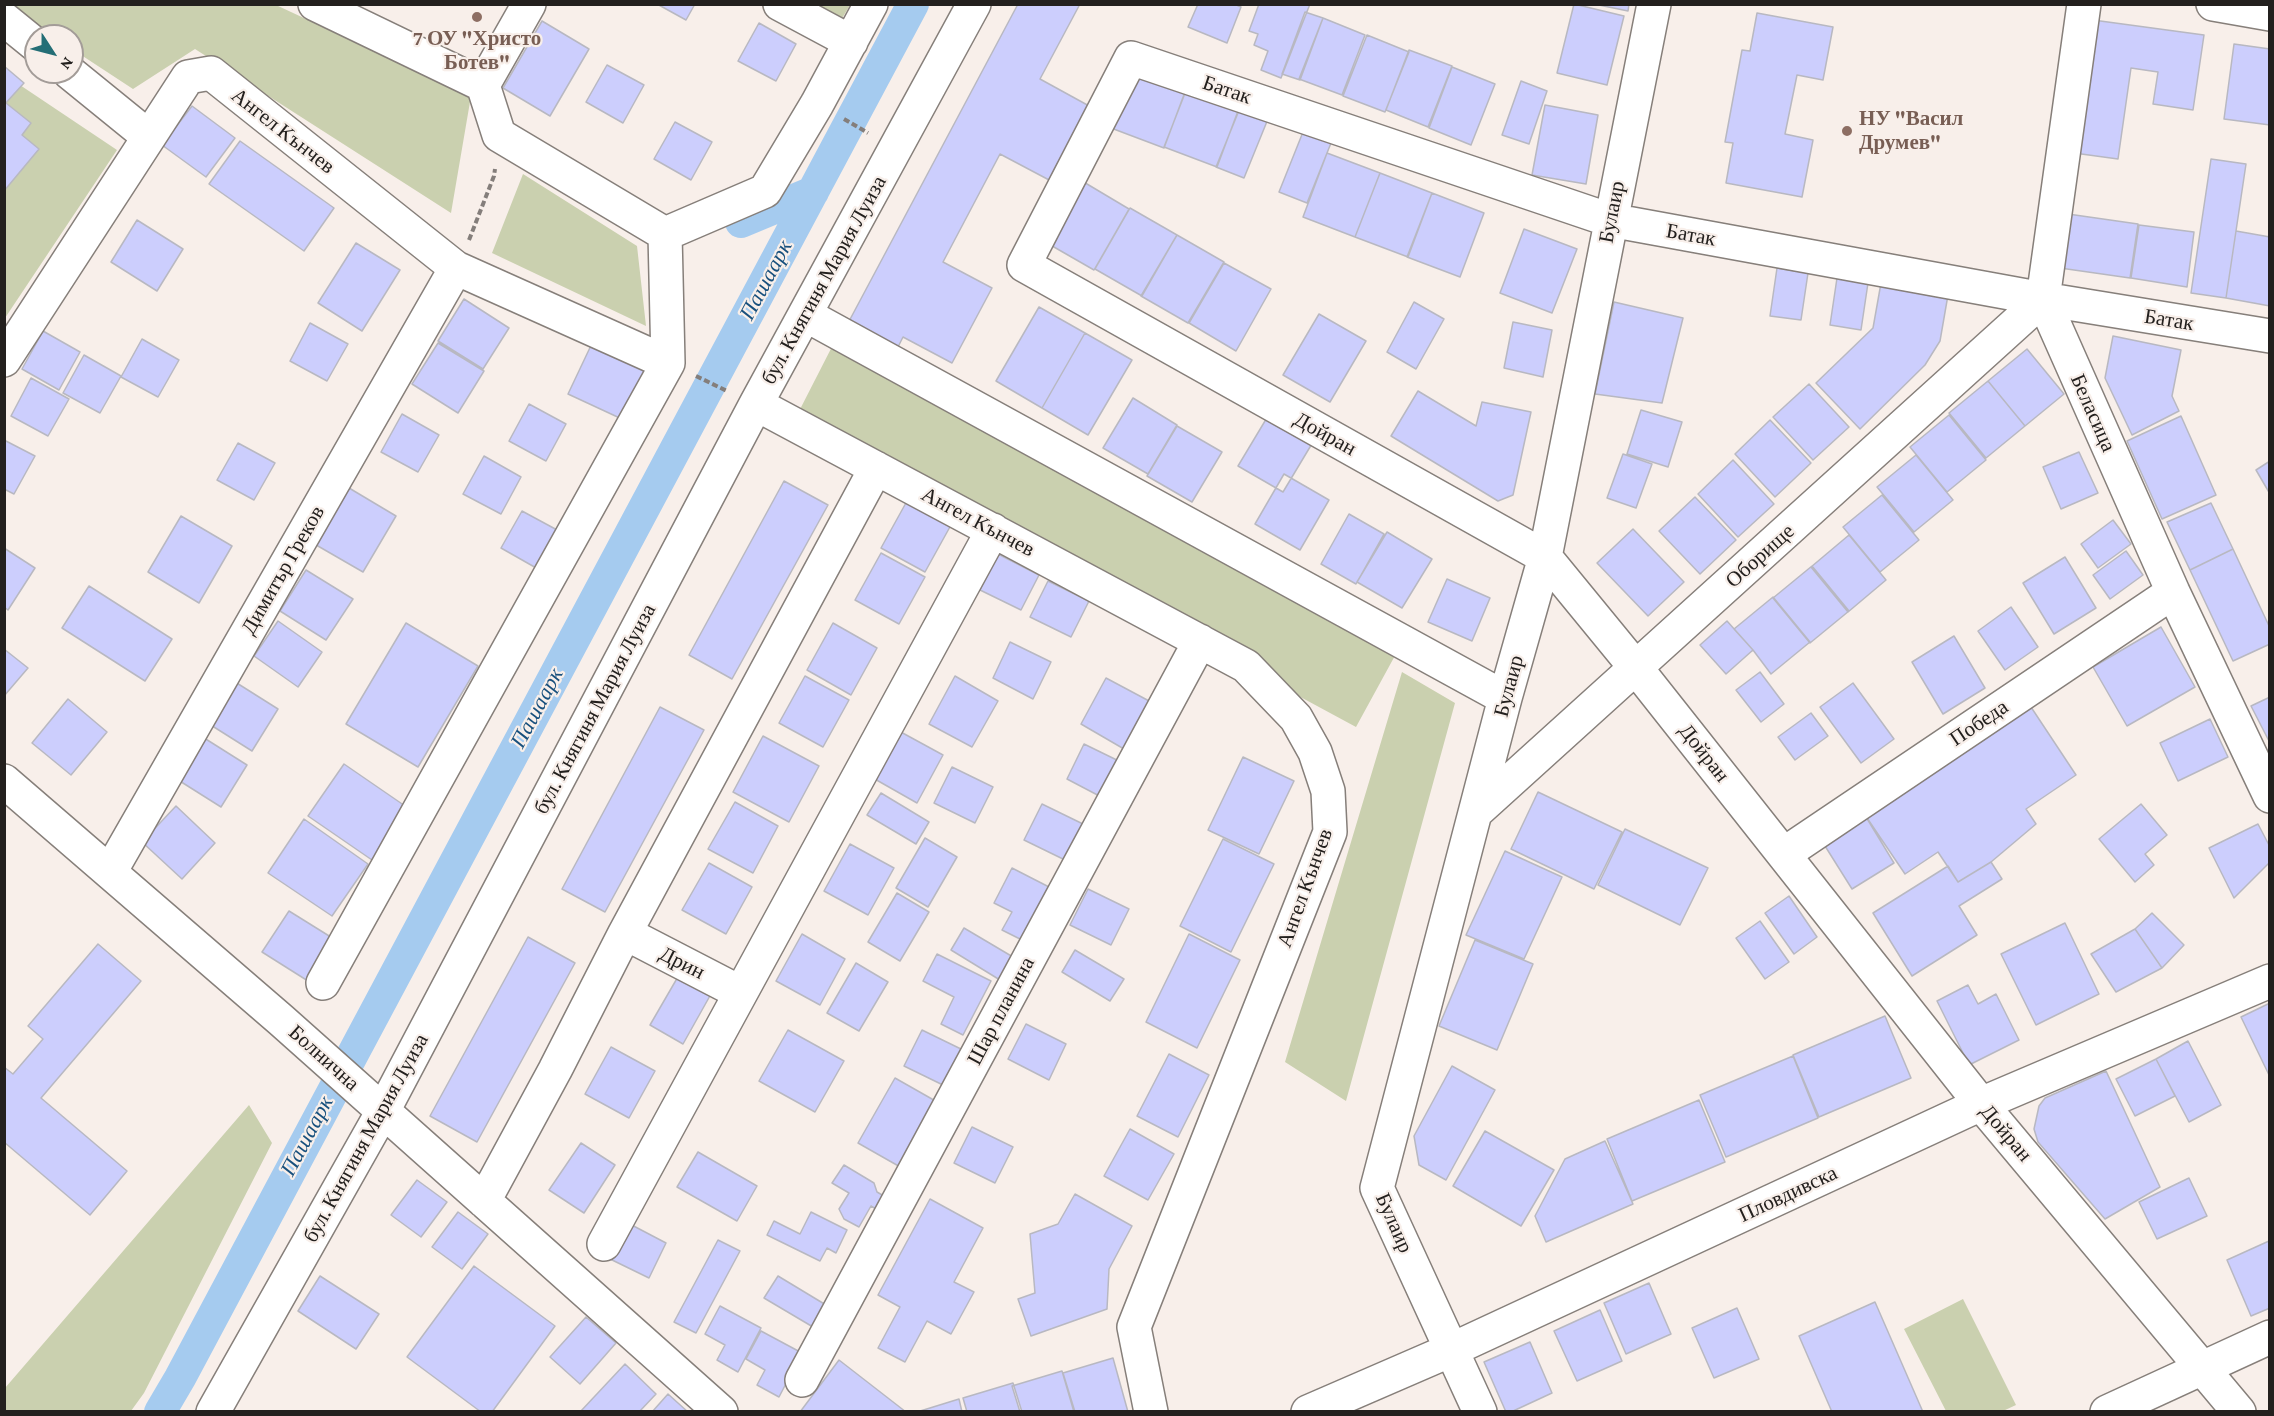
<!DOCTYPE html>
<meta charset="utf-8">
<style>
body{margin:0}
#map{position:relative;width:2274px;height:1416px;overflow:hidden;background:#f8efea;font-family:"Crimson Pro",serif}
canvas{display:block}
.frame{position:absolute;inset:0;border:6px solid #23201e;pointer-events:none}
.north{position:absolute;left:24px;top:24px;width:60px;height:60px;box-sizing:border-box;background:#f8efea;border:2px solid #a39c98;border-radius:50%;rotate:126deg;font-size:16px;font-weight:700;line-height:24px;text-align:center;color:#23201e}
.north::after{content:'';display:block;margin:auto;width:21px;height:27px;background:#246e76;clip-path:polygon(50% 0,100% 100%,50% 72%,0 100%)}
</style>
<div id="map">
<canvas width="2274" height="1416"></canvas>
<div class="frame"></div>
<div class="north">N</div>
</div>
<script>
const c = document.querySelector('canvas').getContext('2d');
c.lineJoin = 'round';
function paint(path, color) { c.fillStyle = color; c.fill(path, 'evenodd'); }
function trace(path, color, width, dash) { c.strokeStyle = color; c.lineWidth = width; c.lineCap = dash ? 'butt' : 'round'; c.setLineDash(dash || []); c.stroke(path); }
function write(font, color, halo, rows, align = 'center') {
  c.font = font + ' "Crimson Pro",serif'; c.lineWidth = 4.5; c.setLineDash([]); c.textBaseline = 'middle'; c.strokeStyle = halo; c.fillStyle = color; for (const [text, x, y, turn = 0] of rows) {
    c.save(); c.translate(x, y); c.rotate((+turn || 0) * Math.PI / 180); c.textAlign = isNaN(turn) ? turn : align; if (halo) c.strokeText(text, 0, 0); c.fillText(text, 0, 0); c.restore();
  }
}
const green = new Path2D(`
 M4 5H276L471 96 451 213 195 49 133 89 72 49V36H51Z
 M815 5H850L841 20Z
 M5 75 117 150 5 318Z
 M523 174 637 246 646 326 492 253Z
 M839 333 1403 641 1356 727 793 423Z
 M1402 672 1455 703 1346 1101 1285 1062Z
 M249 1105 272 1143 144 1393 131 1411H5V1388Z
 M1963 1299 2016 1405 2003 1411H1946L1904 1329Z`);
const canal = new Path2D(`
 M741 222 813 192
 M160 1412 180 1378 913 4`);
const building = new Path2D(`
 M657 4H695L686 20Z
 M1018 4H1080L1040 79 1091 107 1051 181 1000 154 943 262 992 288 952 363 903 337 896 351 847 325Z
 M1198 4H1234L1241 7 1227 43 1188 27Z
 M1259 4H1310L1281 78 1261 70 1268 51 1254 45 1258 34 1249 31Z
 M1574 4 1624 16 1607 85 1557 73Z
 M1594 4H1629L1628 11Z
 M1305 12 1323 18 1300 80 1282 74Z
 M1757 13 1833 27 1823 80 1797 75 1785 134 1813 140 1802 197 1726 183 1733 143 1725 142 1742 50 1750 51Z
 M1323 18 1365 35 1342 95 1299 79Z
 M2093 20 2204 35 2193 110 2153 104 2158 72 2131 68 2118 159 2074 153Z
 M542 21 589 49 550 116 503 88Z
 M759 23 796 44 776 81 738 61Z
 M1367 35 1409 52 1385 112 1343 96Z
 M2234 44 2270 49V125L2224 119Z
 M1409 50 1452 66 1428 127 1386 110Z
 M1136 64 1188 84 1164 148 1111 128Z
 M607 65 644 85 623 123 586 102Z
 M4 66 24 83 4 105Z
 M1452 67 1495 84 1471 145 1429 128Z
 M1521 81 1547 91 1529 144 1502 135Z
 M1189 83 1241 103 1217 167 1164 147Z
 M6 103 31 123 22 135 39 149 4 191V105Z
 M1242 103 1270 114 1244 178 1216 167Z
 M1545 105 1598 115 1586 184 1532 175Z
 M192 106 235 138 206 177 162 145Z
 M675 122 712 142 691 180 654 159Z
 M1305 127 1333 138 1307 203 1279 192Z
 M240 141 334 208 304 251 209 184Z
 M1327 153 1380 173 1355 237 1303 217Z
 M2211 159 2246 164 2226 298 2191 293Z
 M1380 173 1432 193 1408 257 1355 237Z
 M1082 181 1129 209 1094 270 1047 243Z
 M1432 193 1484 213 1460 277 1407 257Z
 M1130 208 1177 235 1142 296 1095 269Z
 M2068 214 2138 224 2130 278 2060 268Z
 M137 220 183 249 157 291 111 262Z
 M2139 225 2194 232 2187 287 2131 278Z
 M1524 229 1577 249 1552 313 1500 293Z
 M2236 231 2270 237V306L2226 298Z
 M1177 235 1224 262 1188 323 1141 296Z
 M356 243 400 270 362 331 318 303Z
 M1224 263 1271 289 1236 351 1189 323Z
 M1777 268 1808 273 1801 320 1770 316Z
 M1837 278 1868 283 1861 330 1830 325Z
 M1881 283 1948 295 1940 341 1925 365 1860 429 1816 383 1873 328Z
 M464 299 509 328 483 369 438 341Z
 M1414 302 1444 319 1416 369 1387 352Z
 M1614 302 1683 318 1662 403 1595 394Z
 M1039 307 1085 333 1042 408 996 381Z
 M1319 314 1366 341 1330 402 1283 375Z
 M1513 322 1552 330 1543 377 1504 368Z
 M310 323 348 344 327 381 290 361Z
 M43 331 80 352 59 390 22 369Z
 M1085 333 1132 360 1088 435 1042 408Z
 M2113 336 2181 350 2172 396 2179 411 2132 435 2105 378Z
 M595 337 639 357 646 373 624 420 568 394Z
 M142 339 179 360 158 397 121 377Z
 M438 343 484 371 458 413 412 384Z
 M2027 349 2064 394 2025 426 1988 381Z
 M84 355 121 376 100 413 63 393Z
 M31 378 69 399 48 436 11 416Z
 M1988 381 2025 426 1986 458 1949 413Z
 M1809 384 1849 427 1813 460 1773 417Z
 M1418 391 1476 426 1482 402 1531 412 1513 495 1498 501 1391 436Z
 M1133 398 1177 425 1148 474 1103 448Z
 M529 404 566 424 546 461 509 441Z
 M1641 410 1682 422 1668 467 1627 454Z
 M402 414 439 435 418 472 381 452Z
 M1949 415 1986 460 1947 492 1910 447Z
 M1268 416 1313 442 1283 492 1238 466Z
 M2181 416 2216 495 2162 519 2127 441Z
 M1770 420 1811 463 1775 497 1735 454Z
 M1177 426 1222 452 1192 502 1147 476Z
 M4 440 35 456 14 494 4 489Z
 M238 443 275 463 254 500 217 480Z
 M2079 452 2098 493 2061 509 2043 467Z
 M1623 454 1652 464 1636 508 1607 498Z
 M1916 455 1953 500 1914 532 1877 487Z
 M484 456 521 477 501 514 463 494Z
 M1733 460 1774 504 1738 537 1698 494Z
 M2270 461V494L2256 470Z
 M1284 474 1329 500 1300 550 1255 524Z
 M784 481 828 505 732 679 689 655Z
 M344 485 396 516 363 572 311 542Z
 M1882 495 1919 540 1880 572 1843 527Z
 M1695 497 1736 540 1700 574 1659 531Z
 M907 501 951 525 925 572 881 548Z
 M2211 503 2233 549 2190 570 2167 522Z
 M522 511 559 531 538 569 501 548Z
 M1349 514 1384 534 1356 584 1321 564Z
 M181 516 232 546 199 603 148 572Z
 M2113 520 2131 544 2098 568 2081 544Z
 M1633 529 1684 582 1648 616 1597 563Z
 M1387 532 1432 559 1402 608 1357 582Z
 M1849 535 1886 580 1848 612 1811 567Z
 M4 548 35 568 8 610 4 607Z
 M2233 549 2270 628V644L2233 661 2190 570Z
 M2126 551 2143 575 2110 599 2093 575Z
 M881 553 925 577 899 624 855 600Z
 M998 554 1039 575 1021 610 980 590Z
 M2065 557 2096 608 2054 634 2023 583Z
 M1812 566 1849 611 1810 643 1773 598Z
 M306 570 353 599 326 640 280 611Z
 M1447 579 1490 598 1472 641 1428 622Z
 M1048 581 1089 601 1071 637 1030 617Z
 M89 586 172 639 145 681 62 628Z
 M1773 597 1810 642 1771 674 1753 650 1734 629Z
 M2011 607 2038 647 2005 670 1978 631Z
 M278 621 322 652 298 687 254 656Z
 M1727 621 1753 650 1726 674 1700 645Z
 M406 623 478 666 418 767 346 724Z
 M833 623 877 648 851 695 807 670Z
 M2161 627 2195 687 2127 726 2093 667Z
 M1954 636 1985 688 1943 714 1912 662Z
 M1010 642 1051 662 1033 699 993 678Z
 M4 649 28 668 4 696Z
 M1760 672 1784 704 1761 722 1736 690Z
 M805 676 849 700 823 747 779 723Z
 M955 676 998 701 972 747 929 724Z
 M1106 678 1151 702 1124 749 1081 724Z
 M232 680 278 709 252 751 206 722Z
 M1853 683 1894 739 1861 763 1820 707Z
 M2270 697V743L2251 706Z
 M68 699 107 732 71 775 32 743Z
 M2027 701 2076 775 2026 809 2036 824 1991 862 1958 882 1938 852 1905 874 1863 812Z
 M660 707 704 730 605 912 562 889Z
 M1811 713 1828 736 1795 760 1778 737Z
 M2210 719 2228 757 2178 781 2160 743Z
 M899 731 943 755 917 803 873 778Z
 M201 736 247 765 221 807 175 778Z
 M763 736 819 766 789 822 733 792Z
 M1084 744 1125 764 1107 800 1067 779Z
 M1243 757 1294 781 1259 854 1208 830Z
 M344 764 408 808 372 860 308 816Z
 M952 767 993 787 975 823 934 803Z
 M1538 792 1622 832 1594 889 1511 849Z
 M881 793 929 822 916 844 867 815Z
 M735 802 778 826 753 873 708 849Z
 M1042 804 1083 824 1065 860 1024 840Z
 M2141 804 2167 835 2145 854 2154 865 2135 882 2099 839Z
 M176 806 215 843 182 879 142 842Z
 M1863 812 1894 863 1852 889 1820 838Z
 M304 819 368 864 332 916 268 873Z
 M2258 824 2270 847V862L2234 898 2209 848Z
 M1625 829 1708 868 1680 925 1598 885Z
 M925 838 957 857 928 907 896 888Z
 M1223 839 1274 864 1231 952 1180 926Z
 M850 844 894 868 868 915 824 891Z
 M1505 851 1562 877 1524 959 1466 935Z
 M1991 862 2002 879 1959 906 1977 935 1912 976 1873 913 1948 866 1958 882Z
 M709 863 752 887 726 934 682 910Z
 M1012 868 1051 888 1024 941 1002 930 1012 912 994 903Z
 M1088 889 1129 909 1111 945 1070 925Z
 M897 893 929 912 900 961 868 942Z
 M1789 896 1817 937 1794 954 1765 913Z
 M289 911 334 939 308 981 262 952Z
 M2152 913 2184 945 2162 968 2135 929Z
 M1760 921 1789 962 1765 979 1736 938Z
 M2065 923 2099 994 2036 1025 2001 954Z
 M964 928 1013 957 1000 980 951 950Z
 M2135 929 2162 968 2116 992 2091 954Z
 M802 934 845 959 820 1005 776 981Z
 M1189 934 1240 960 1197 1048 1146 1022Z
 M528 937 575 963 477 1142 430 1116Z
 M1475 940 1533 964 1497 1050 1439 1026Z
 M98 944 141 981 41 1098 127 1171 90 1215 4 1142V1067L13 1074 43 1039 28 1026Z
 M1075 950 1124 979 1110 1001 1062 972Z
 M937 954 991 981 963 1035 941 1024 954 997 923 981Z
 M856 963 888 982 859 1031 827 1013Z
 M679 975 711 994 683 1044 650 1025Z
 M1968 985 1978 1004 1996 994 2019 1040 1969 1065 1937 1001Z
 M2270 1003V1077L2241 1017Z
 M1885 1016 1911 1078 1819 1117 1793 1055Z
 M1026 1024 1066 1044 1049 1080 1008 1059Z
 M788 1030 844 1061 815 1112 759 1081Z
 M922 1030 963 1050 945 1086 904 1066Z
 M2188 1041 2221 1105 2189 1122 2156 1059Z
 M611 1047 655 1071 629 1118 585 1094Z
 M1169 1054 1209 1075 1178 1137 1137 1116Z
 M1793 1056 1818 1118 1726 1157 1700 1095Z
 M2156 1059 2175 1096 2135 1116 2116 1079Z
 M1452 1066 1495 1090 1446 1180 1419 1165 1414 1136Z
 M2106 1071 2160 1187 2105 1219 2038 1142 2034 1129 2039 1106 2045 1098Z
 M895 1078 939 1103 902 1168 858 1143Z
 M1699 1100 1725 1162 1632 1201 1607 1139Z
 M972 1127 1013 1147 995 1183 954 1163Z
 M1130 1129 1174 1154 1148 1200 1104 1176Z
 M1485 1131 1554 1170 1521 1226 1453 1186Z
 M1605 1141 1633 1204 1546 1242 1535 1216 1565 1159Z
 M581 1143 615 1165 584 1213 549 1190Z
 M698 1152 757 1186 737 1221 677 1187Z
 M844 1165 874 1183 877 1192 891 1200 883 1213 871 1206 859 1227 844 1219 839 1209 849 1193 832 1183Z
 M2189 1178 2207 1216 2157 1239 2139 1202Z
 M417 1180 447 1202 421 1237 391 1215Z
 M1075 1194 1132 1226 1109 1269 1107 1309 1031 1336 1018 1299 1035 1293 1030 1234 1058 1224Z
 M930 1199 983 1228 954 1282 974 1292 951 1334 927 1321 905 1362 878 1348 900 1307 878 1295Z
 M458 1212 488 1234 462 1269 432 1247Z
 M811 1212 847 1230 836 1253 827 1248 820 1261 767 1235 774 1221 800 1234Z
 M626 1222 666 1243 649 1278 608 1258Z
 M718 1240 740 1251 696 1333 674 1322Z
 M2269 1241 2270 1308 2251 1316 2227 1260Z
 M474 1266 555 1326 492 1412H481L407 1357Z
 M320 1276 379 1314 356 1349 298 1311Z
 M778 1276 826 1305 813 1327 764 1298Z
 M1649 1283 1671 1334 1626 1354 1604 1303Z
 M1875 1302 1923 1412H1832L1799 1336Z
 M720 1306 761 1328 738 1372 717 1360 725 1345 705 1334Z
 M1737 1308 1759 1359 1714 1378 1692 1328Z
 M1600 1310 1622 1361 1577 1381 1554 1331Z
 M586 1317 616 1343 580 1384 550 1357Z
 M761 1331 802 1353 779 1397 757 1385 765 1370 746 1359Z
 M1530 1342 1552 1393 1511 1412H1506L1484 1362Z
 M1113 1358 1128 1412H1075L1063 1373Z
 M839 1360 906 1412H800Z
 M625 1364 656 1394 639 1412H580Z
 M1062 1371 1074 1412H1020L1012 1386Z
 M1013 1383 1022 1412H967L963 1398Z
 M668 1394 688 1412H652Z
 M959 1399 962 1412H917Z`);
const path = new Path2D(`
 M844 119 868 133
 M469 240 494 176 495 169
 M696 376 727 391`);
const minor = new Path2D(`
 M315 4 483 85 499 135 665 234
 M780 4 851 42
 M2084 4 2043 299 2173 592 2270 796
 M2213 4 2270 14
 M4 19 36 45
 M69 72 149 137
 M483 85 529 4
 M665 234 765 191 817 104 871 4
 M806 315 1505 698
 M4 360 188 77 211 73 456 268 668 363
 M756 404 1246 666 1296 718 1315 752 1328 791 1330 832 1134 1327 1151 1412
 M4 781 281 1020 721 1412
 M1476 812 2043 299
 M1784 854 2173 592
 M110 872 456 268
 M625 933 739 992
 M323 983 668 363 665 234
 M484 1201 555 1070 625 933 876 468
 M604 1244 993 530
 M802 1380 1200 641
 M213 1412 383 1111 756 404 974 4
 M1308 1412 1451 1350 1981 1104 2270 981
 M1480 1412 1377 1188 1505 698 1545 557 1654 4
 M2107 1412 2270 1337
 M2239 1412 1981 1104 1636 668 1545 557 1024 265 1131 58 1610 220 2043 299 2270 336`);
const markers = [
 [477,17,6,"#8d6e63"],
 [1847,131,6,"#8d6e63"]
];
const educationNames = [
 ["7 ОУ \"Христо",477,39],
 ["Ботев\"",477,63],
 ["НУ \"Васил",1859,119,"left"],
 ["Друмев\"",1859,143,"left"]
];
const streetNames = [
 ["Батак",1227,90,19],
 ["Ангел Кънчев",283,131,38],
 ["Булаир",1612,212,-79],
 ["Батак",1691,235,10],
 ["бул. Княгиня Мария Луиза",824,280,-61],
 ["Батак",2169,320,9],
 ["Беласица",2093,413,66],
 ["Дойран",1325,434,29],
 ["Ангел Кънчев",978,522,28],
 ["Оборище",1760,556,-42],
 ["Димитър Греков",283,570,-60],
 ["Булаир",1509,686,-75],
 ["бул. Княгиня Мария Луиза",595,709,-62],
 ["Победа",1979,723,-34],
 ["Дойран",1704,753,52],
 ["Ангел Кънчев",1305,888,-70],
 ["Дрин",682,963,27],
 ["Шар планина",1001,1011,-62],
 ["Болнична",324,1058,42],
 ["Дойран",2006,1133,50],
 ["бул. Княгиня Мария Луиза",366,1138,-61],
 ["Пловдивска",1788,1194,-25],
 ["Булаир",1394,1223,66]
];
const waterNames = [
 ["Пашаарк",766,280,-62],
 ["Пашаарк",537,708,-62],
 ["Пашаарк",307,1136,-62]
];
paint(green, '#cad0af');
trace(canal, '#a5cbef', 32);
paint(building, '#cccefd');
trace(building, '#b8b8c1', 1.5);
trace(minor, '#867f7a', 36);
trace(path, '#847e7b', 4, [6, 3]);
trace(minor, '#fff', 33);
for (const [x, y, r, color] of markers) { const dot = new Path2D(); dot.arc(x, y, r, 0, 2 * Math.PI); c.fillStyle = color; c.fill(dot); trace(dot, '#f8efea', 2); }
write('bold 21px', '#785e54', '#f8efea', educationNames);
write('21px', '#23201e', '#f8efea', streetNames);
write('italic 22px', '#18507d', '#f8efea', waterNames);
</script>
